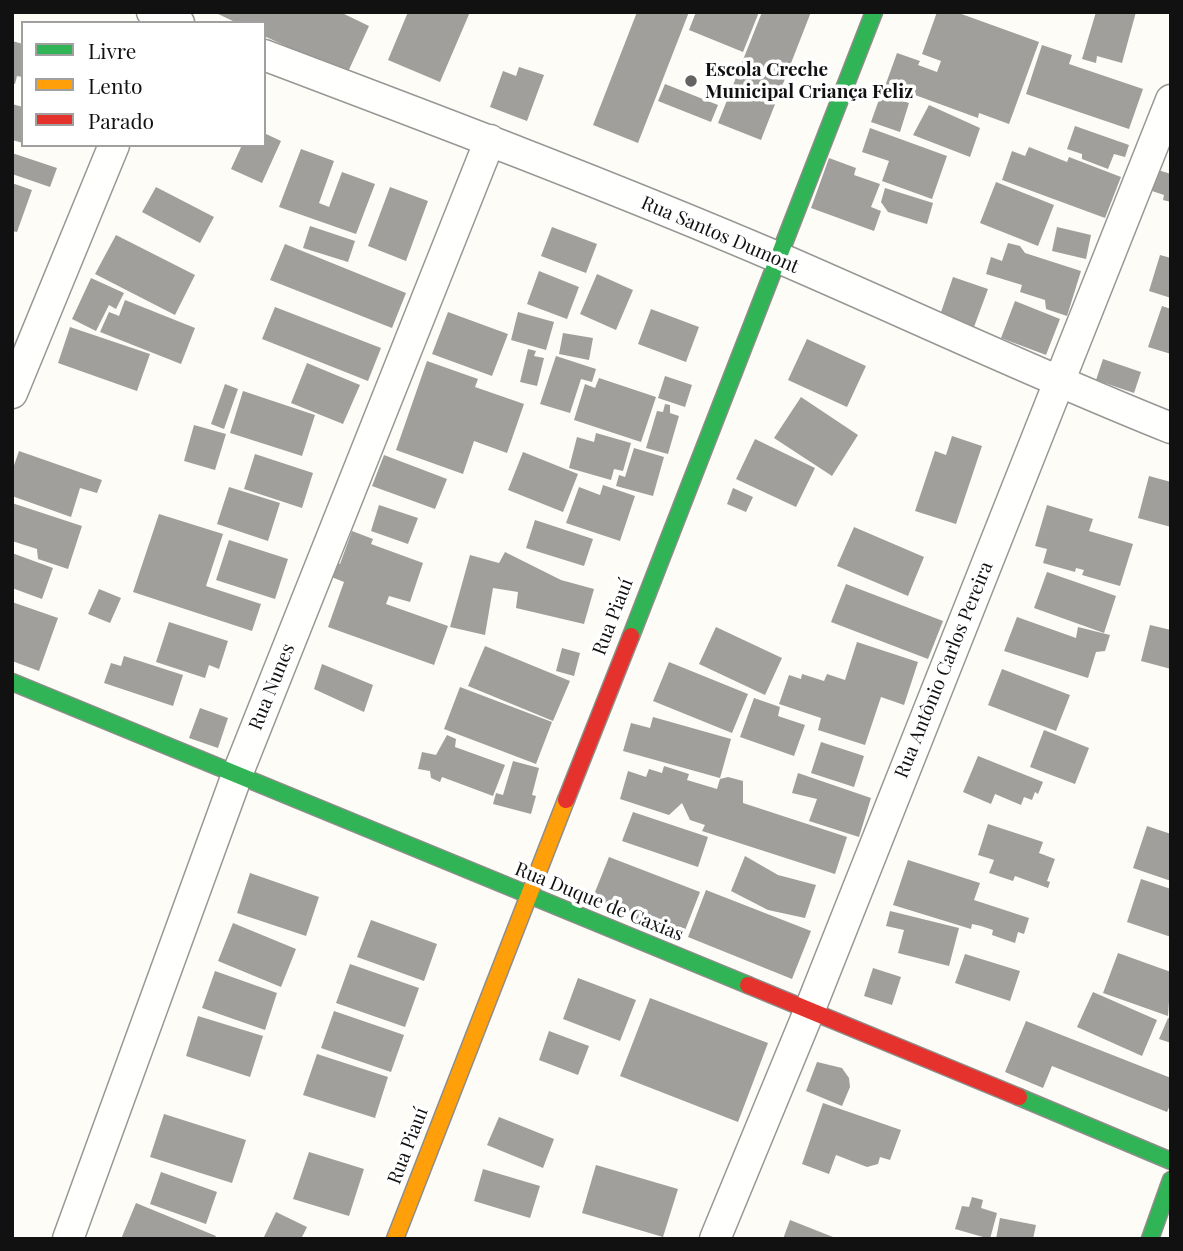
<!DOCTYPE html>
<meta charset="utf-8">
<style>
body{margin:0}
#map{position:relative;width:1183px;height:1251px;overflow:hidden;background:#fdfcf7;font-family:"Playfair Display",serif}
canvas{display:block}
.frame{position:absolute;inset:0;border:14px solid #111;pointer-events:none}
.legend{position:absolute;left:21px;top:21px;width:245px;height:126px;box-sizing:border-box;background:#fff;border:2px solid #a0a0a0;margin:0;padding:9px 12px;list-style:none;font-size:21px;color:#111}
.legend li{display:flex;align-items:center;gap:14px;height:35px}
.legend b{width:35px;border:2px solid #a0a0a0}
</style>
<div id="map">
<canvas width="1183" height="1251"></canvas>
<div class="frame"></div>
<ul class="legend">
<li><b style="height:9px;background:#30b455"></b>Livre</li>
<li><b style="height:9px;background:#ff9f0a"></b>Lento</li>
<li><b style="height:9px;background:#e5322d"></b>Parado</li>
</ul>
</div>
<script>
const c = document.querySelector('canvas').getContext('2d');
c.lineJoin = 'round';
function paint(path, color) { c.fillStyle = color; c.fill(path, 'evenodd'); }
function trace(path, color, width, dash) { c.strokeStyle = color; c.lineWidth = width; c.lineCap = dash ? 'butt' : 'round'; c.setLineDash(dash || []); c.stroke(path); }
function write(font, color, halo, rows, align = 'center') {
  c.font = font + ' "Playfair Display",serif'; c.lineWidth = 7; c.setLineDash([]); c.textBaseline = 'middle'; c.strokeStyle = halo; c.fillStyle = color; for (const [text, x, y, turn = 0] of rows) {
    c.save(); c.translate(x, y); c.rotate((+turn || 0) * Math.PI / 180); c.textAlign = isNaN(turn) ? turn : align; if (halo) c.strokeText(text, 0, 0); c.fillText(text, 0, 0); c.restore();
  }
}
const building = new Path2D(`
 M214 12H340L369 26 347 74 264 36V23H237Z
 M408 12H470L440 82 388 60Z
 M637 12H689L638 143 593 125Z
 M696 12H759L743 52 689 30Z
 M762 12H811L761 140 718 123Z
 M937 12H956L1039 42 1009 124 979 113 978 118 915 95 914 100 884 89 897 53 920 61 918 65 937 72 941 61 922 54Z
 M1096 12H1136L1122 63 1097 56 1096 63 1082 59Z
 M12 41 23 44V77L17 76 15 84 12 83Z
 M1042 45 1072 55 1069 64 1143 89 1129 129 1026 94Z
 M519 67 544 75 527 121 490 107 503 71 516 76Z
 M665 84 718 105 711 122 658 101Z
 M881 94 909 103 900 132 871 122Z
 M12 104 23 107V143L12 140Z
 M929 105 980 128 970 157 913 135Z
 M1075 126 1129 145 1125 157 1114 154 1108 169 1082 159V154L1067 149Z
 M870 128 947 156 932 199 882 181 889 161 862 152Z
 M264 133 281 141 262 183 231 169 242 145H264Z
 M1029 147 1067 162 1069 157 1121 177 1105 218 1002 180 1012 151 1025 156Z
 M301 149 334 161 319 203 329 207 342 172 375 184 356 234 279 207Z
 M12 153 57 168 50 187 12 174Z
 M829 158 856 168 854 175 880 184 871 207 881 211 874 231 811 208Z
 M1158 170 1171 174V202L1163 200 1164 195 1152 191Z
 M996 182 1054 205 1038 246 980 223Z
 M12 183 32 190 17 232 12 231Z
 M156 187 214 217 200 243 142 212Z
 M390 187 428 201 406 261 368 246Z
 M885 188 933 203 927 224 888 212 881 202Z
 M310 226 355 241 348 262 303 248Z
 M552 227 597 244 586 273 541 256Z
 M1057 227 1091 235 1086 259 1052 251Z
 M116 235 195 275 175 315 95 274Z
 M1008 243 1020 246 1025 253 1081 271 1067 316 1046 309 1045 300 1020 292 1022 285 986 274 991 257 1002 261Z
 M285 244 406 293 392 328 270 280Z
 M1160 255 1171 258V298L1149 291Z
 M539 271 579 287 567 319 527 304Z
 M597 274 633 290 616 330 580 314Z
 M953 277 988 289 974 327 940 315Z
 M91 278 124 293 116 309 109 305 96 331 72 319Z
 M125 300 195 328 181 364 100 332 109 312 119 316Z
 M1015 301 1060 319 1046 355 1001 338Z
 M1162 306 1171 309V354L1148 347Z
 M275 307 381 348 368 381 262 339Z
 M651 309 699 327 686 362 638 344Z
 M448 312 508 334 492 376 432 354Z
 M518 312 554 322 546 350 511 340Z
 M70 327 150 354 137 391 58 363Z
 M563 333 593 338 589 360 559 354Z
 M807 339 866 366 847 407 788 380Z
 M528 349 536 351 534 356 544 358 537 386 520 382Z
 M556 356 596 369 592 382 581 379 570 413 540 404Z
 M1103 359 1141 372 1134 393 1096 380Z
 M427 361 478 379 475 387 524 404 507 453 474 441 463 474 396 450Z
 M307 363 360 385 343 424 291 403Z
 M665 376 692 385 685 407 658 398Z
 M599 378 656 397 641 442 574 420 585 384 595 388Z
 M225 384 238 389 224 429 211 424Z
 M243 391 315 415 302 456 230 433Z
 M801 397 858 435 832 476 774 438Z
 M665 404 670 405V413L679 416 668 454 646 448 657 411 663 412Z
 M194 425 226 434 215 470 184 461Z
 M596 433 631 443 623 471 614 469 611 480 569 468 577 437 594 442Z
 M952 436 982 446 956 524 915 511 935 451 946 455Z
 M755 439 815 468 796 507 736 479Z
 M634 448 664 457 653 496 616 486 619 475 625 477Z
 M19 451 102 480 97 493 80 488 71 517 12 496V471Z
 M523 452 578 474 563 512 508 490Z
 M255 454 313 473 302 508 244 489Z
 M384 455 447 479 435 509 372 486Z
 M1149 476 1171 482V527L1138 518Z
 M603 485 635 496 620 541 566 523 579 487 600 495Z
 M229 487 280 503 268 541 217 524Z
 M733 488 753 497 746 512 727 504Z
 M12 503 82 526 68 569 38 559 37 549 12 541Z
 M379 505 418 518 408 544 371 531Z
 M1047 505 1093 519 1089 531 1133 544 1120 586 1082 575 1084 570 1076 568 1075 572 1043 563 1047 549 1035 546Z
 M159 514 223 534 206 586 261 604 252 631 133 592Z
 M535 520 593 539 584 566 526 548Z
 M854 527 924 557 908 596 837 566Z
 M352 531 373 539 371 544 423 563 410 602 389 596 386 604 448 626 434 665 328 627 344 582 329 576 334 561 340 564Z
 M229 540 288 559 275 599 216 580Z
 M505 552 561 580 594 589 584 624 516 608 518 592 493 588 485 635 450 627 470 555 499 563Z
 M12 553 53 568 42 599 12 588Z
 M1047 572 1116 596 1104 633 1034 608Z
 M846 584 943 621 928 659 831 622Z
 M99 589 121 598 110 623 88 614Z
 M12 602 58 618 39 671 12 661Z
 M1017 617 1076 638 1078 627 1110 635 1105 651 1096 652 1088 678 1004 651Z
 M169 622 228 641 219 669 209 665 205 678 156 662Z
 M1150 625 1171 630V669L1141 661Z
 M716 627 782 658 765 695 699 664Z
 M857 642 918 662 904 705 881 697 865 745 818 730 821 718 779 704 789 675 801 679 802 674 824 681 827 674 845 680Z
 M485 646 570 681 553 721 468 686Z
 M562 648 580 653 574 676 556 671Z
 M124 656 183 675 173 706 104 683 111 663 121 666Z
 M669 662 748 694 732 733 653 701Z
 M322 664 373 685 364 712 314 689Z
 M1002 669 1070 695 1056 731 988 705Z
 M460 687 552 722 536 764 444 729Z
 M754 698 780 707 778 716 805 725 794 756 740 737Z
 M200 708 228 718 218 748 189 738Z
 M653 717 731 739 720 778 623 751 631 723 650 728Z
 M1044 730 1089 748 1075 784 1030 767Z
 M447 735 456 739 455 747 505 765 493 796 442 777 440 782 431 778 430 771 418 769 422 752 436 755Z
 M821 742 864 756 854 787 811 773Z
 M978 756 1043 782 1038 794 1035 792 1032 800 1024 797 1021 805 995 794 991 804 963 792Z
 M513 761 539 768 532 795 536 796 531 814 493 804 496 793 503 795Z
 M664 766 689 774 687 780 717 789 720 779 728 777 743 781V803L847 837 835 874 702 831 705 825 690 820 682 803 669 815 620 799 628 771 646 777 649 769 662 773Z
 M798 773 871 798 859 837 809 821 817 799 792 793Z
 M633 812 708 837 698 867 622 841Z
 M988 824 1043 842 1039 853 1055 859 1047 881 1050 882 1048 888 1015 876 1013 881 989 873 994 860 978 855Z
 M1147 826 1171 834V881L1133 868Z
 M745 856 778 875 816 885 805 918 768 910 731 891Z
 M609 857 700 892 682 938 591 902Z
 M908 860 980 883 974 900 1029 918 1024 934 1018 932 1015 943 992 935 993 930 981 926 972 924 971 929 893 905Z
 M250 873 319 897 306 936 237 913Z
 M1141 879 1171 889V937L1127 922Z
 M706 890 811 931 792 979 688 937Z
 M890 911 959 928 949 966 898 953 904 930 886 926Z
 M371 920 437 944 424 981 357 957Z
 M233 923 296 949 281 987 218 961Z
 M1118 953 1171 972 1168 1016 1103 993Z
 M965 954 1020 971 1010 1001 955 983Z
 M350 964 419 988 405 1027 336 1003Z
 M873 968 901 977 892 1005 864 996Z
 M215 971 277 993 265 1030 202 1008Z
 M578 978 636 1000 620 1041 563 1019Z
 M1093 992 1157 1020 1142 1056 1077 1027Z
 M650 998 768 1043 738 1122 620 1076Z
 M334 1011 404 1035 391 1072 321 1048Z
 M198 1016 263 1036 250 1077 186 1056Z
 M1168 1018 1171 1019V1043L1159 1039Z
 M1026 1021 1171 1078V1103L1167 1112 1052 1066 1043 1088 1005 1072Z
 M549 1031 589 1046 578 1075 539 1060Z
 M317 1054 388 1077 375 1118 303 1095Z
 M817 1062 842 1068 849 1078 850 1087 842 1106 806 1091Z
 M823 1103 901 1130 890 1160 880 1157 878 1164 867 1167 836 1155 829 1174 802 1164Z
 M164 1114 246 1140 232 1183 150 1157Z
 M499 1117 554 1139 543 1168 487 1145Z
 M309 1152 364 1169 349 1216 293 1199Z
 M596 1165 678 1189 663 1237 582 1213Z
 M483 1169 540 1186 530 1218 474 1201Z
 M161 1172 217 1192 206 1224 150 1204Z
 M972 1197 983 1200 981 1208 997 1213 990 1239 955 1229 962 1206 969 1207Z
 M136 1203 216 1236 214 1239H121Z
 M276 1212 307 1227 301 1239H263Z
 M1000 1218 1036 1225 1033 1239H996Z
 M790 1220 838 1239H783Z`);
const street = new Path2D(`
 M152 12 179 23
 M264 55C436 120 608 185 777 257 909 314 1038 375 1171 428
 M12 393 114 145
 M68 1239 237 775 490 140
 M715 1239 810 1009 1171 100`);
const fast = new Path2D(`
 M631 636 874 12
 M12 682 748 985
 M1019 1097 1171 1161
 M1150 1239 1171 1180`);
const slow = new Path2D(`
 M395 1239 566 800`);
const jam = new Path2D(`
 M566 800 631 636
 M748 985 1019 1097`);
const markers = [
 [691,81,7,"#646362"]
];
const poiNames = [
 ["Escola Creche",705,70],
 ["Municipal Criança Feliz",705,92]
];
const streetNames = [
 ["Rua Santos Dumont",720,235,23],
 ["Rua Piauí",613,617,-69],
 ["Rua Antônio Carlos Pereira",944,670,-68],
 ["Rua Nunes",272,687,-68],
 ["Rua Duque de Caxias",599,902,22],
 ["Rua Piauí",408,1146,-69]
];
paint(building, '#a19f9c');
trace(street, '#979795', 33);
trace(fast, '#8e8d8b', 19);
trace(slow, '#8e8d8b', 19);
trace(jam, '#8e8d8b', 19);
trace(street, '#fffffe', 30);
trace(fast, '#30b455', 16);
trace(slow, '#ff9f0a', 16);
trace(jam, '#e5322d', 16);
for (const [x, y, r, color] of markers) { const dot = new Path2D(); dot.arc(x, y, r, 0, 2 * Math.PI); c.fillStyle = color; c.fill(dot); trace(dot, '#fff', 2.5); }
write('bold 19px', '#111', '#fff', poiNames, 'left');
write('19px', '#111', '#fff', streetNames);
</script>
